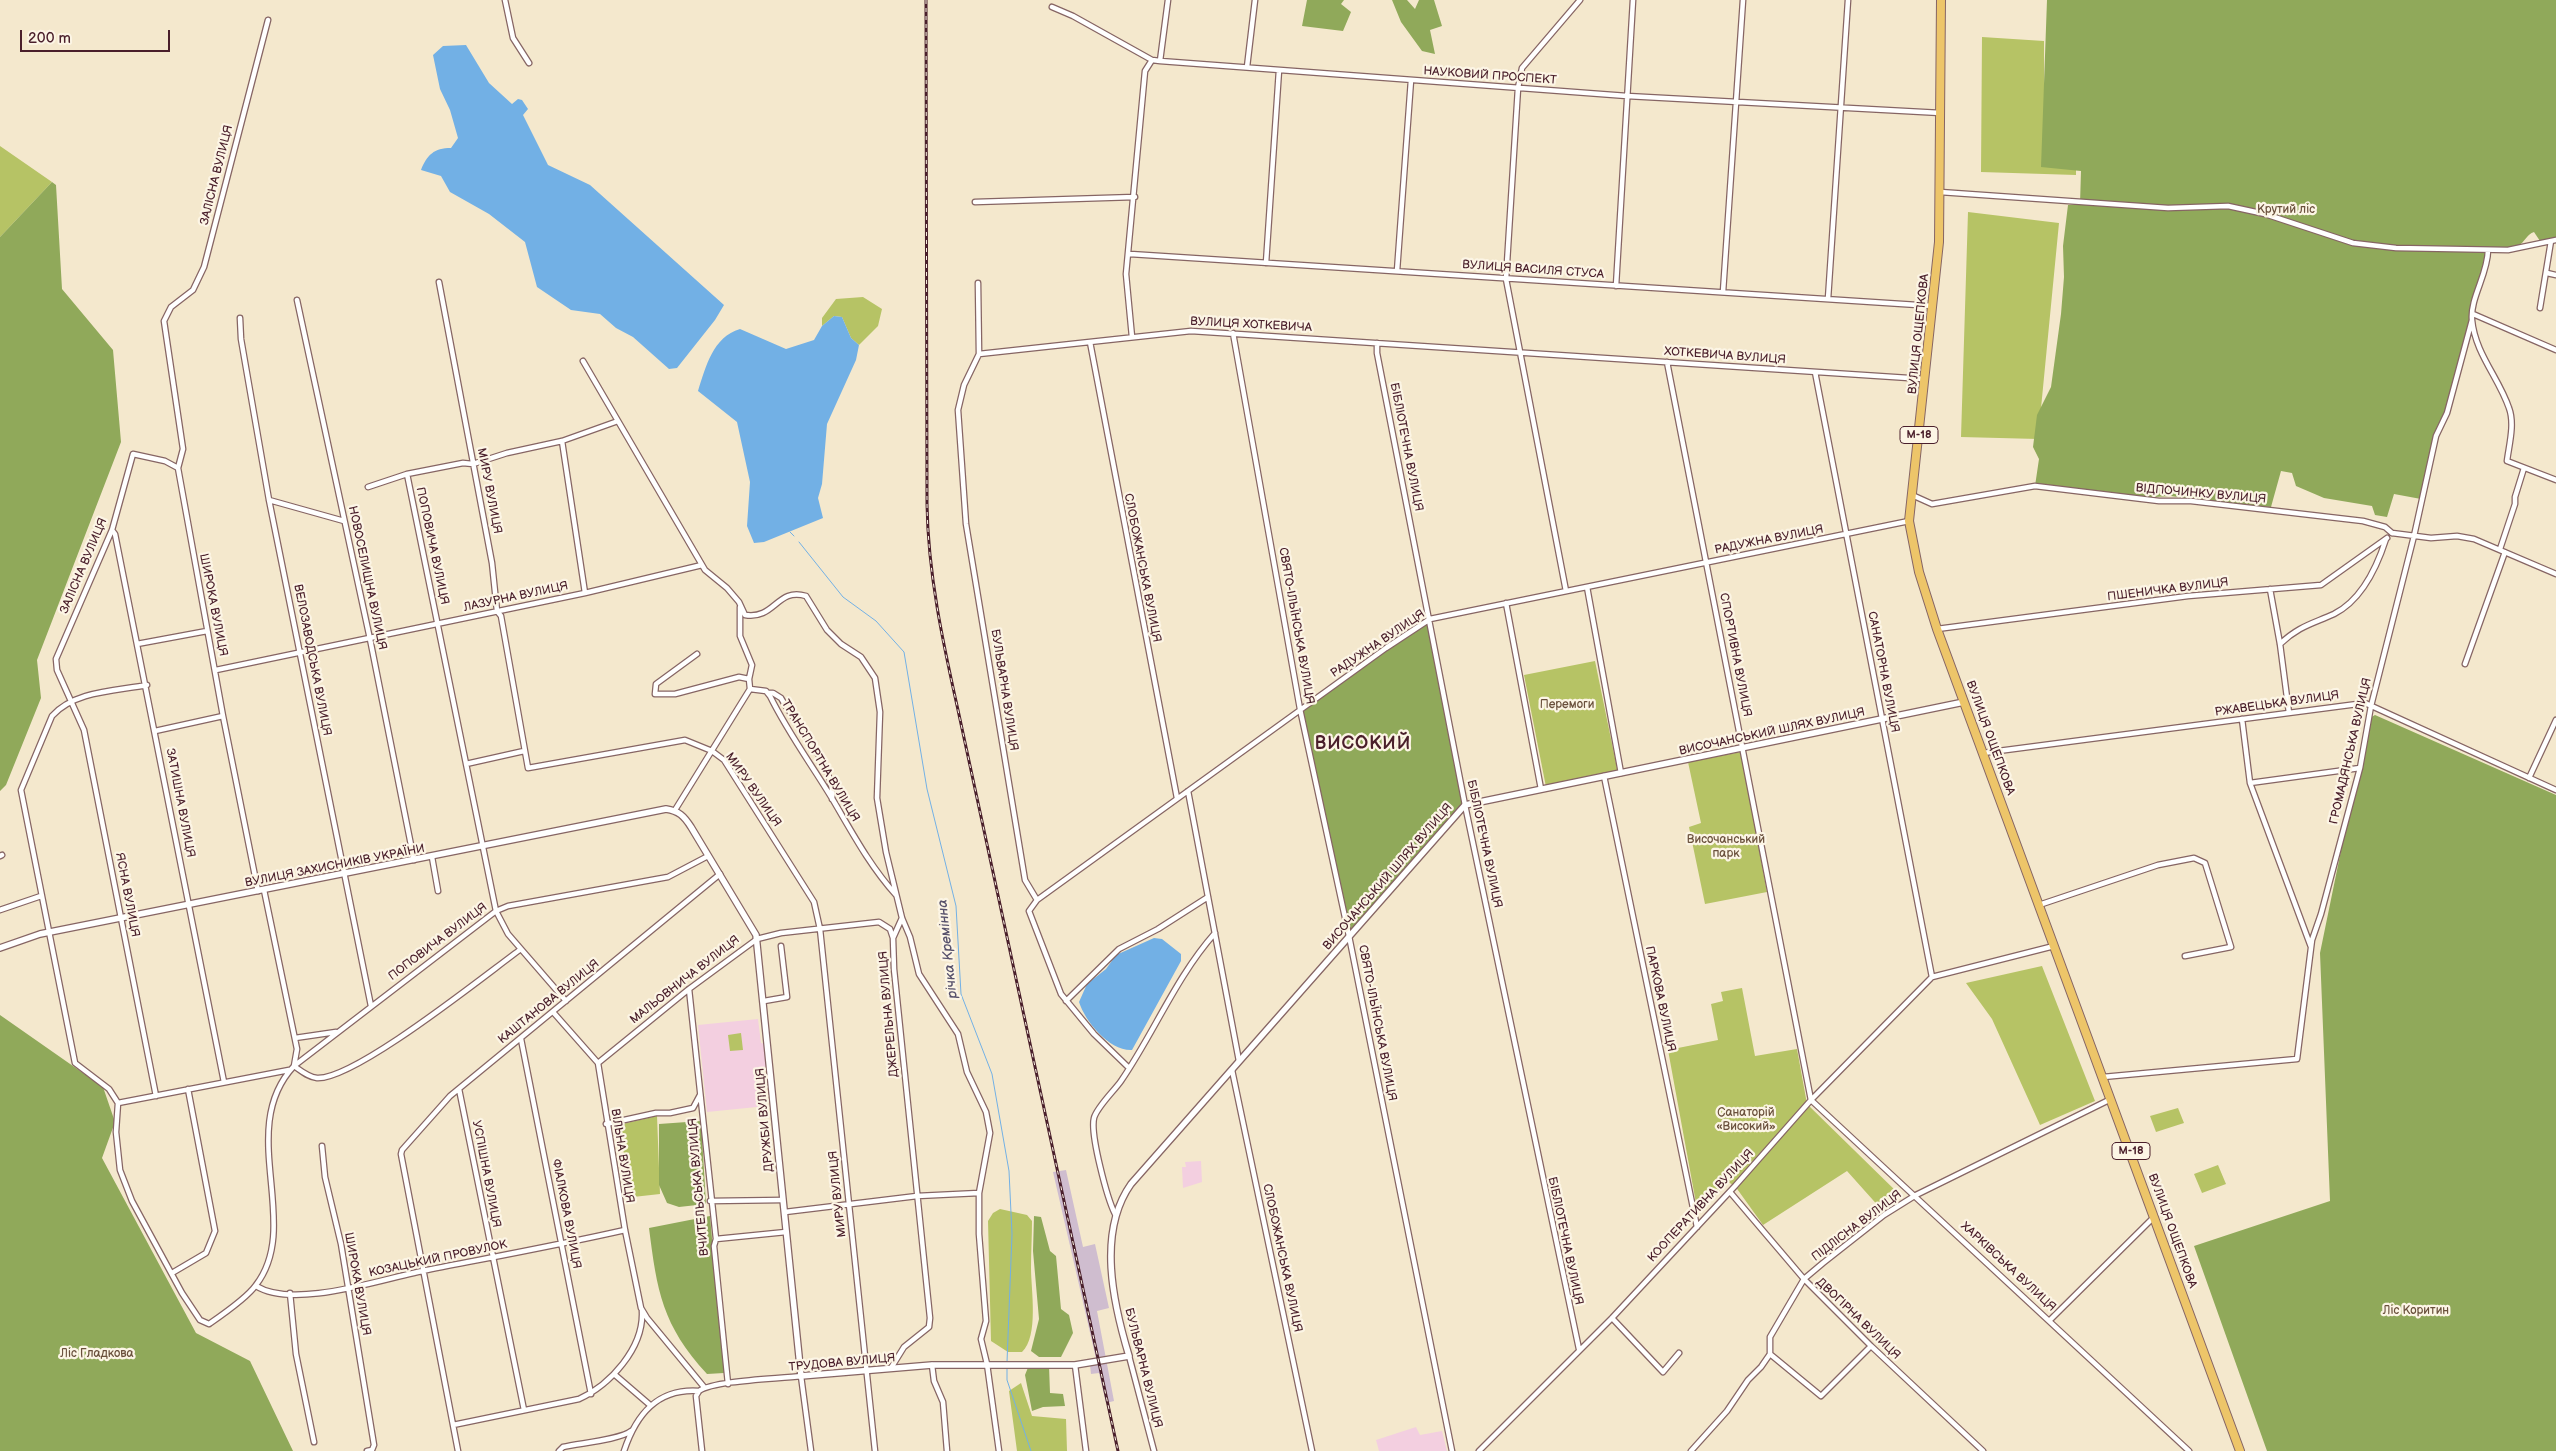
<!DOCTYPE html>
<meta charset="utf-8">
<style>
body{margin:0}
#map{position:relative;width:2556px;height:1451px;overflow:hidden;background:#f4e8cd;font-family:"Balsamiq Sans",sans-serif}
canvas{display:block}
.scale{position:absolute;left:20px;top:30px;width:150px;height:22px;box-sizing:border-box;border:2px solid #4a1f2b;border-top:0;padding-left:6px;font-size:15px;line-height:18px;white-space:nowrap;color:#4a1f2b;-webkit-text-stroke:4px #fcf5e5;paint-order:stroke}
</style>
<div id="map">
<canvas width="2556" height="1451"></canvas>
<div class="scale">200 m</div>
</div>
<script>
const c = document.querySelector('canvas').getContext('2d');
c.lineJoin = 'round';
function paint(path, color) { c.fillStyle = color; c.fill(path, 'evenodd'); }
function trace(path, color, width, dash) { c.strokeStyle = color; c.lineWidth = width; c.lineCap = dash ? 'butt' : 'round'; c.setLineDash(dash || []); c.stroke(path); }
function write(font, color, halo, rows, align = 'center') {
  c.font = font + ' "Balsamiq Sans",sans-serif'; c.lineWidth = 4.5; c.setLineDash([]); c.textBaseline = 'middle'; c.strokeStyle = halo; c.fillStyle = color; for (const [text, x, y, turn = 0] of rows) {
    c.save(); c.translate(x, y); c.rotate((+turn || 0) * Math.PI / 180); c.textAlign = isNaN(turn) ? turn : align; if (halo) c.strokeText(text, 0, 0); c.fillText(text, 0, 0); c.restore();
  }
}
const built = new Path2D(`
 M758 1019 761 1043 765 1044 767 1067 763 1068 767 1106 707 1112 698 1025Z
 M1201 1161 1202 1182 1183 1188 1182 1167H1186L1185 1162Z
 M1416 1427 1420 1435 1442 1431 1447 1451H1379L1376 1440Z`);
const industrial = new Path2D(`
 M1066 1170 1083 1247 1095 1244 1109 1308 1097 1311 1114 1401 1106 1403 1099 1373 1091 1374 1090 1365 1097 1363 1053 1172Z`);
const green = new Path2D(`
 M1982 37 2044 41V101L2076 114V175L1981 172Z
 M0 146 52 182 0 237Z
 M1968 212 2059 223 2038 439 1961 437Z
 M863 297 882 309 878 326 859 345 851 338 842 317 834 316 822 326V318L836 299Z
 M1595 661 1618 773 1546 787 1524 675Z
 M1741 752 1767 892 1705 904 1689 827 1701 823 1688 762Z
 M2042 966 2095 1101 2040 1125 1992 1019 1966 983Z
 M1742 988 1755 1056 1797 1049 1807 1104 1900 1195 1881 1209 1847 1171 1763 1225 1735 1186 1728 1182 1698 1214 1668 1050 1718 1040 1711 1004 1723 1001 1721 992Z
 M741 1033 743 1050 730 1051 728 1035Z
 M2178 1108 2184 1123 2156 1132 2150 1116Z
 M657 1116 660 1194 633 1197 618 1125Z
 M2218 1165 2226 1184 2202 1193 2194 1174Z
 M1000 1209 1027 1215 1032 1221C1032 1236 1031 1252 1031 1268 1031 1290 1039 1336 1022 1352H1008L991 1341 988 1221 993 1213Z
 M1021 1383 1032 1416 1066 1419 1067 1451H1017L1009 1391Z`);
const forest = new Path2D(`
 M1307 0H1344L1341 4 1351 12 1343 31 1302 26Z
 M1392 0H1407L1415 9 1419 0H1434L1442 26 1430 30 1435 54 1422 51 1401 22Z
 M2047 0H2556V241L2542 244 2534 232C2527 234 2525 242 2518 246 2509 250 2498 250 2489 249L2490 257 2472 309 2471 326 2421 499 2394 494 2387 517 2375 515 2372 506 2324 498 2296 486 2292 473 2281 471 2271 507 2231 505 2171 496 2138 498 2084 492 2059 486H2035L2039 459 2033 447 2037 415 2051 387 2061 314 2064 277 2063 246 2068 205 2080 204 2081 171 2041 167Z
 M52 182 56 185 62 289 113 350 121 442 37 660 41 698 6 785 0 791V237Z
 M1430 619 1465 805 1349 936 1300 709Z
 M2375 715 2556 795V1451H2267L2194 1246 2330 1201 2320 953 2368 719Z
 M0 1015 103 1087 115 1122 102 1158 196 1333 250 1361 293 1451H0Z
 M701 1121 706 1204 679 1207 667 1203 659 1185V1124Z
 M710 1216 724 1373 707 1374C662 1325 657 1291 649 1228Z
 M1034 1216 1041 1217 1050 1251 1056 1256 1061 1309 1069 1315 1073 1333 1061 1357H1039L1031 1351 1039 1319 1033 1251Z
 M1029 1365 1049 1366 1050 1393 1063 1394 1065 1406 1043 1407 1032 1411 1025 1375Z`);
const water = new Path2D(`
 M466 45 489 83 512 104 518 99 522 100 528 109 523 115 548 165 590 185 724 305 715 320 677 368 669 369 633 337 616 328 600 314 571 310 537 287 525 242 489 214 450 192 441 176 421 170C427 155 434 148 451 148L458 138 450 110 440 89 433 55 443 46Z
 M834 316 842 317 851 338 859 345 856 360 827 424 822 484 818 498 823 518 764 542 754 543 747 526 750 482 737 422 698 391C706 366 713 337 740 329L786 349 814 340 822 326Z
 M1154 938 1162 939 1181 954V961L1132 1050C1109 1051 1085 1021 1079 1002L1087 984 1106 969 1116 955Z`);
const stream = new Path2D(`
 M790 532 794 536
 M799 542 843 597 876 621 904 652 927 789 956 906 961 994 992 1074 1009 1171 1012 1234 1007 1362
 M1007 1366V1380L1031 1451`);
const minor = new Path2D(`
 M505 0 513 38 529 63
 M1052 7 1073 16 1152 60 1160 61 1627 96 1941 113
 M1160 61 1168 0
 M1247 67 1255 0
 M1940 192 2168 208 2228 206 2265 214 2353 243 2396 248 2508 250 2556 240
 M975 202 1135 197
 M2488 250C2488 274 2470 298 2472 320 2475 353 2499 378 2509 408 2515 424 2509 445 2507 461L2556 480
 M1130 254 1933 306
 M1266 263 1279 70
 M1397 271 1411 80
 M2547 273 2556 275
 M439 282 492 563 497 611 501 616 528 768 685 740 712 751 724 760 814 902 820 929 875 1451
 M978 283 979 354 964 385 958 410 966 524 1025 880 1037 900
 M1616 286 1633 0
 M1723 292 1743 0
 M1828 299 1848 0
 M297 300 370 639 414 860
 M2540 308 2551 241
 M2473 314 2556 350
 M240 318 241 339 269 500 371 1006
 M1233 333 1300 709 1349 936 1452 1451
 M1132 337 1126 274 1145 71 1152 60
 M1090 342 1177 798
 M1377 343V353L1465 805 1579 1349
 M979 354 1191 331 1924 379
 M583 361 705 570 727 588 739 602 745 615C775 620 777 587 806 596L827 630 841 644 861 657 875 678 880 712 877 798 886 852 902 918 910 937 919 974 958 1034 967 1072 986 1112 990 1133 979 1193V1234L986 1321 981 1339 987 1364 999 1451
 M1667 362 1811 1100 2189 1451
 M1815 372 1932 977
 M562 441 585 593
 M368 487 407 474 463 463 473 464 507 453 562 441 618 421
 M1912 495 1932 504 2035 486 2159 501H2191L2363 521 2385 527 2392 533
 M269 500 344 521
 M112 530 115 534 224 1082
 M2392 533 2431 538 2457 536 2474 539 2556 574
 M2500 549 2515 504V497L2524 468
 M1587 587 1621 773
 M2270 589 2280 644 2289 713
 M1566 591 1506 279 1518 88 1522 68 1580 0
 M1506 603 1541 789
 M740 607V636L752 665 749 679 750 689
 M1937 629 2188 596 2321 585 2387 538
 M137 644 207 631
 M2280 644C2299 626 2312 624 2334 614 2362 600 2377 567 2386 539
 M697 654 656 684 655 694H675L739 677 749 679
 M2465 664 2505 552
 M216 670 585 593 702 565
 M147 685C115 691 74 691 52 716L21 790 75 1063 109 1089 118 1103 116 1132 120 1170 132 1201 182 1293 200 1320 209 1324C222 1315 247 1298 256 1285 303 1224 235 1129 294 1066L496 911 407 474
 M750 689 766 691 770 696C788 733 812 765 833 800 853 834 870 866 896 895
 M768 693H773L781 698C797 727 836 767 832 799
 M2242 719 2250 783 2311 947
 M155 731 223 716
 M1983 753 2365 703 2556 790
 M466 764 524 751
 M1604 776 1697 1227
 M2529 778 2556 720
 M2250 783 2360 768
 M1188 791 1239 1061
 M675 810 750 689
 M0 856 2 855
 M432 857 438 891
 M264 890 297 1049 294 1066C301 1071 308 1077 317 1078 355 1080 485 975 521 949
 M258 891 223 716 178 468 183 449 164 321 171 307 193 290 204 267 268 20
 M2039 905 2158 865 2194 858 2205 863 2231 947 2185 956
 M0 910 41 896
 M689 989 716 1239 714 1246 728 1384
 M566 1001 508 934 496 911 508 906 668 877 708 856
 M764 1001 787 997 781 946
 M1066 1001 1119 949 1158 929 1208 897
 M553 1012 598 1063 625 1230 641 1308 647 1318 704 1387
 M295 1038 336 1032
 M521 1039 591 1394
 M598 1063 689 989 757 939 781 933 879 922 890 929 893 938
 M1128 1067 1094 1034 1061 994 1029 911 1037 900 1386 648 1430 619 1909 521
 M1232 1070 1312 1451
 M2103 1077 2297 1059 2312 940 2321 914 2360 768 2371 706 2414 536 2436 436 2447 413 2472 320
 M459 1089 524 1410
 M156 1096 84 730 57 670 56 659 112 530 133 454 165 461 178 468
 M118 1103 289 1070
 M606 1124 656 1113H670L693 1108 700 1095
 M322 1146 325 1177 341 1244 374 1445 372 1450 367 1451
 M1730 1192 1804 1279 1871 1346 1983 1451
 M710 1201 783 1200
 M785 1212 917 1196 979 1193
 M1115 1214C1107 1198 1090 1134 1094 1118 1097 1107 1114 1091 1121 1081 1154 1033 1176 977 1215 933
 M716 1239 786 1232
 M172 1273 206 1253 215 1231 188 1089
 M256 1286C295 1310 384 1278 427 1270 493 1257 559 1245 625 1230
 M290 1293 296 1354 314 1442
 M1612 1318 1663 1372 1679 1353
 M2050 1320 2154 1217
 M1770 1354 1821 1396 1871 1346
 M1129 1356 1154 1451
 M932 1365 934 1381 943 1402 947 1451
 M1075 1365 1086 1451
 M891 1368 904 1347 929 1327 930 1318 894 969 893 938 902 918
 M614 1374 650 1405
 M699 1391C715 1380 779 1379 801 1376L811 1451
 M699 1391 696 1396 702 1451
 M453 1425 579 1399C610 1385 644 1348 642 1311
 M458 1451 401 1154 402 1150 450 1096 720 874
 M559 1451 563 1447C580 1443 619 1440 631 1431
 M624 1451C636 1415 657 1388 699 1391
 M1479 1451 1612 1318 1735 1186 1811 1100 1932 977 2054 946
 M1691 1451 1727 1411 1748 1380 1761 1367 1770 1354V1337L1804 1279 1823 1263 1884 1215 1916 1195 2111 1099`);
const tertiary = new Path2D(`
 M0 948 40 934 666 809C679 811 684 816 691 827L756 935 801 1376 932 1365H1075L1129 1356C1113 1303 1097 1232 1131 1184L1465 805 1964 702`);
const trunk = new Path2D(`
 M1941 0 1939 242 1909 521 1919 572 1937 629 2240 1451`);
const rail = new Path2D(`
 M926 0 927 504C928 574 943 643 958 710L1118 1451`);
const shields = [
 [1919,435,38],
 [2131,1151,38]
];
const shieldNames = [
 ["М-18",1919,435],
 ["М-18",2131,1151]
];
const streetNames = [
 ["НАУКОВИЙ ПРОСПЕКТ",1490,76,4],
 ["ЗАЛІСНА ВУЛИЦЯ",217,175,-76],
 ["ВУЛИЦЯ ВАСИЛЯ СТУСА",1533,270,4],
 ["ВУЛИЦЯ ХОТКЕВИЧА",1251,325,3],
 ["ВУЛИЦЯ ОЩЕПКОВА",1919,334,-84],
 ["ХОТКЕВИЧА ВУЛИЦЯ",1725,356,4],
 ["БІБЛІОТЕЧНА ВУЛИЦЯ",1406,447,79],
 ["МИРУ ВУЛИЦЯ",489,491,79],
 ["ВІДПОЧИНКУ ВУЛИЦЯ",2201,494,5],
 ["РАДУЖНА ВУЛИЦЯ",1769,540,-11],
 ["ПОПОВИЧА ВУЛИЦЯ",432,546,78],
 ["ЗАЛІСНА ВУЛИЦЯ",84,566,-67],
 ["СЛОБОЖАНСЬКА ВУЛИЦЯ",1142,568,79],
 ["НОВОСЕЛИЩНА ВУЛИЦЯ",367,578,78],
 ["ПШЕНИЧКА ВУЛИЦЯ",2168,590,-7],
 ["ЛАЗУРНА ВУЛИЦЯ",516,597,-12],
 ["ШИРОКА ВУЛИЦЯ",213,605,79],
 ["СВЯТО-ІЛЬЇНСЬКА ВУЛИЦЯ",1296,626,80],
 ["РАДУЖНА ВУЛИЦЯ",1378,644,-34],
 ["СПОРТИВНА ВУЛИЦЯ",1735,655,79],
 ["ВЕЛОЗАВОДСЬКА ВУЛИЦЯ",312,660,79],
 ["САНАТОРНА ВУЛИЦЯ",1883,672,79],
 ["БУЛЬВАРНА ВУЛИЦЯ",1004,690,81],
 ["РЖАВЕЦЬКА ВУЛИЦЯ",2277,704,-8],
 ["ВИСОЧАНСЬКИЙ ШЛЯХ ВУЛИЦЯ",1772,732,-12],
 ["ВУЛИЦЯ ОЩЕПКОВА",1990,738,70],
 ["ГРОМАДЯНСЬКА ВУЛИЦЯ",2351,751,-77],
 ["ТРАНСПОРТНА ВУЛИЦЯ",820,761,59],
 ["МИРУ ВУЛИЦЯ",753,790,55],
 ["ЗАТИШНА ВУЛИЦЯ",180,803,79],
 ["БІБЛІОТЕЧНА ВУЛИЦЯ",1484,844,78],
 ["ВУЛИЦЯ ЗАХИСНИКІВ УКРАЇНИ",335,866,-11],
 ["ВИСОЧАНСЬКИЙ ШЛЯХ ВУЛИЦЯ",1388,877,-49],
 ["ЯСНА ВУЛИЦЯ",127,895,79],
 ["ПОПОВИЧА ВУЛИЦЯ",438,942,-37],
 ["МАЛЬОВНИЧА ВУЛИЦЯ",685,980,-38],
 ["ПАРКОВА ВУЛИЦЯ",1660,999,78],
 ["КАШТАНОВА ВУЛИЦЯ",549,1002,-39],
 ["ДЖЕРЕЛЬНА ВУЛИЦЯ",889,1014,-95],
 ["СВЯТО-ІЛЬЇНСЬКА ВУЛИЦЯ",1377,1023,79],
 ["ДРУЖБИ ВУЛИЦЯ",765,1120,-95],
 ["ВІЛЬНА ВУЛИЦЯ",622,1156,81],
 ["УСПІШНА ВУЛИЦЯ",486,1174,79],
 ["ВЧИТЕЛЬСЬКА ВУЛИЦЯ",699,1187,-95],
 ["МИРУ ВУЛИЦЯ",838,1194,-96],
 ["КООПЕРАТИВНА ВУЛИЦЯ",1701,1206,-47],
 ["ФІАЛКОВА ВУЛИЦЯ",566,1214,79],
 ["ПІДЛІСНА ВУЛИЦЯ",1857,1226,-37],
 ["ВУЛИЦЯ ОЩЕПКОВА",2172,1231,70],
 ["БІБЛІОТЕЧНА ВУЛИЦЯ",1565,1241,78],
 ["СЛОБОЖАНСЬКА ВУЛИЦЯ",1282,1258,78],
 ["КОЗАЦЬКИЙ ПРОВУЛОК",438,1259,-12],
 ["ХАРКІВСЬКА ВУЛИЦЯ",2008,1267,43],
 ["ШИРОКА ВУЛИЦЯ",357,1284,80],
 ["ДВОГІРНА ВУЛИЦЯ",1858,1319,44],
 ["ТРУДОВА ВУЛИЦЯ",842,1363,-5],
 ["БУЛЬВАРНА ВУЛИЦЯ",1143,1368,76]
];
const parkNames = [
 ["Крутий ліс",2286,210],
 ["Перемоги",1567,705],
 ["Височанський",1726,840],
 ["парк",1726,854],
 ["Санаторій",1746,1113],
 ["«Високий»",1746,1127],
 ["Ліс Коритин",2416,1311],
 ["Ліс Гладкова",97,1354]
];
const waterNames = [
 ["річка Кремінна",948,949,-96]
];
const districtNames = [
 ["ВИСОКИЙ",1363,744]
];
paint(built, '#f3cfe0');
paint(industrial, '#cfbdcf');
paint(green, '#b6c365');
paint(forest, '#90a95a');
paint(water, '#72b0e5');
trace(stream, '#72b0e5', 1);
trace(minor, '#866564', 7);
trace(tertiary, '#866564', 8);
trace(trunk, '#866564', 10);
trace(minor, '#fff', 4.5);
trace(tertiary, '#fff', 5.5);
trace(trunk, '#edc569', 8);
trace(rail, '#4a1f2b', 3);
trace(rail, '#fcf5e5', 1, [4]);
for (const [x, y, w] of shields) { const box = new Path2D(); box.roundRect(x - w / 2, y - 8.5, w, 17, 4); c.fillStyle = '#fcf5e5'; c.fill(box); trace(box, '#4a1f2b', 1); }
write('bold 11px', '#4a1f2b', null, shieldNames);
write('12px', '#4a1f2b', '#fcf5e5', streetNames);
write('12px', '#6a503c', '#fcf5e5', parkNames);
write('italic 14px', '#58526c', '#fcf5e5', waterNames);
c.letterSpacing = '1px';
write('bold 18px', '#4a1f2b', '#fcf5e5', districtNames);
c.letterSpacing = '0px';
</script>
